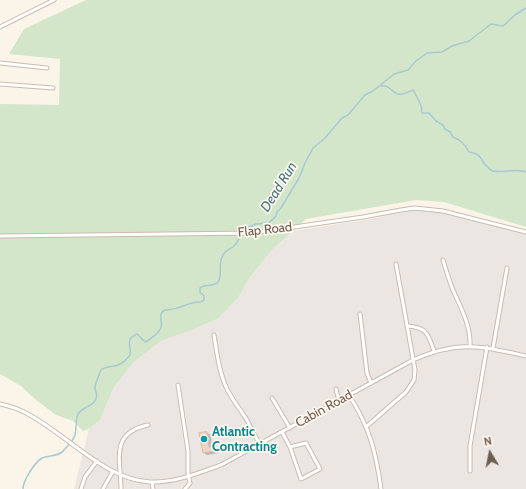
<!DOCTYPE html>
<style>
body{margin:0}
#map{position:relative;width:526px;height:489px;overflow:hidden;background:#faf4e9;font-family:Cabin,sans-serif}
canvas{display:block}
.north{position:absolute;left:470px;top:433px;width:40px;height:40px;-webkit-text-stroke:3px #fdf8ef;paint-order:stroke;rotate:350deg;font-size:11px;font-weight:700;line-height:16px;text-align:center;color:#715c50}
.north::after{content:'';display:block;margin:auto;width:14px;height:18px;background:#715c50;clip-path:polygon(50% 0,100% 100%,50% 72%,0 100%)}
</style>
<div id="map">
<canvas width="526" height="489"></canvas>
<div class="north">N</div>
</div>
<script>
const c = document.querySelector('canvas').getContext('2d');
c.lineJoin = 'round';
function paint(path, color) { c.fillStyle = color; c.fill(path, 'evenodd'); }
function trace(path, color, width, dash) { c.strokeStyle = color; c.lineWidth = width; c.lineCap = dash ? 'butt' : 'round'; c.setLineDash(dash || []); c.stroke(path); }
function write(font, color, halo, rows, align = 'center') {
  c.font = font + ' Cabin,sans-serif'; c.lineWidth = 3.5; c.setLineDash([]); c.textBaseline = 'middle'; c.strokeStyle = halo; c.fillStyle = color; for (const [text, x, y, turn = 0] of rows) {
    c.save(); c.translate(x, y); c.rotate((+turn || 0) * Math.PI / 180); c.textAlign = isNaN(turn) ? turn : align; if (halo) c.strokeText(text, 0, 0); c.fillText(text, 0, 0); c.restore();
  }
}
const industrial = new Path2D(`
 M414 210 441 211 526 234V489H74L89 429 100 420 114 387 134 362 161 341 192 330 219 318 238 298 250 277 273 249 293 231 365 220Z`);
const green = new Path2D(`
 M86 0H526V227L444 202 416 200 306 219 273 249 250 277 238 298 219 318 192 330 161 341 134 362 114 387 100 420 89 429 83 431 73 421 56 415 36 400 21 386 0 374V104L59 105 60 59 9 54 24 29Z`);
const shadow = new Path2D(`
 M207 433 211 435 212 447 218 449 219 453 207 455 204 453Z`);
const stream = new Path2D(`
 M381 86C391 84 393 96 401 94 405 94 410 91 413 90 414 91 421 105 421 106 422 108 421 111 422 113H429L436 121 443 125 445 129 450 132 453 137C461 140 465 144 469 152 483 153 481 164 491 170 499 175 515 167 526 172
 M23 489C23 481 34 463 42 458 49 455 59 457 64 450 68 446 73 440 75 435 77 428 75 421 78 414 83 406 93 407 96 399 98 394 95 392 95 387 95 385 100 372 101 370 105 366 113 367 118 365 123 363 127 359 130 355 132 345 124 340 137 334L145 342C151 339 159 333 161 327 163 322 157 314 165 310 168 309 174 310 177 308 182 307 187 304 192 303 197 301 200 304 204 300V296L200 292V288C205 283 213 288 218 282 223 275 218 265 222 257 224 251 229 250 233 247 238 243 240 236 243 230L256 224 269 223 276 216 277 212 281 208 299 178 305 163 313 148 325 138 342 118 348 115 365 95 373 91 394 74 408 70 416 61 427 53 442 52 452 46 469 41 491 24 503 26 515 15 526 8`);
const building = new Path2D(`
 M207 432 209 447 214 446 215 451 203 453 199 433Z`);
const service = new Path2D(`
 M0 27 54 0
 M0 63 47 68
 M0 84 53 88
 M0 236 253 233 363 217 401 210 415 208 443 211 526 232
 M443 260C446 270 449 280 453 290 461 308 471 326 470 346
 M360 314 367 373 371 383
 M407 326C427 327 428 334 434 351
 M214 335C217 353 219 372 227 389 232 399 239 408 245 417 251 426 254 436 260 444
 M493 348 507 268
 M178 385 188 451V473L190 483 185 489
 M336 389 339 401
 M349 395C370 428 376 452 381 489
 M272 398 290 428
 M0 404C22 408 39 420 57 433 84 452 114 480 150 482 174 483 199 473 221 465L413 360C458 340 480 346 526 356
 M366 427 406 392 414 380 415 370 396 264
 M282 432 290 447 301 479 320 469 306 443 290 447
 M470 471V446L487 347
 M152 482 153 489
 M81 489 85 477 97 461
 M103 489 113 471
 M121 489C121 461 109 433 148 425`);
const markers = [
 [204,439,4,"#0f9aa8"]
];
const streetNames = [
 ["Flap Road",265,230,-6],
 ["Cabin Road",324,409,-29]
];
const cultureNames = [
 ["Atlantic",212,432],
 ["Contracting",212,447]
];
const waterNames = [
 ["Dead Run",279,187,-58]
];
paint(industrial, '#ebe6e2');
paint(green, '#d4e6c9');
paint(shadow, '#0003');
trace(stream, '#a7cad2', 1.5);
paint(building, '#ecd5c4');
trace(building, '#dcbca7', 1);
trace(service, '#cbbcb0', 5);
trace(service, '#fff', 3);
for (const [x, y, r, color] of markers) { const dot = new Path2D(); dot.arc(x, y, r, 0, 2 * Math.PI); c.fillStyle = color; c.fill(dot); trace(dot, '#fdf8ef', 1.5); }
write('13px', '#715c50', '#fdf8ef', streetNames);
write('bold 13px', '#0d838f', '#fdf8ef', cultureNames, 'left');
write('italic 14px', '#4c7781', '#fdf8ef', waterNames);
</script>
